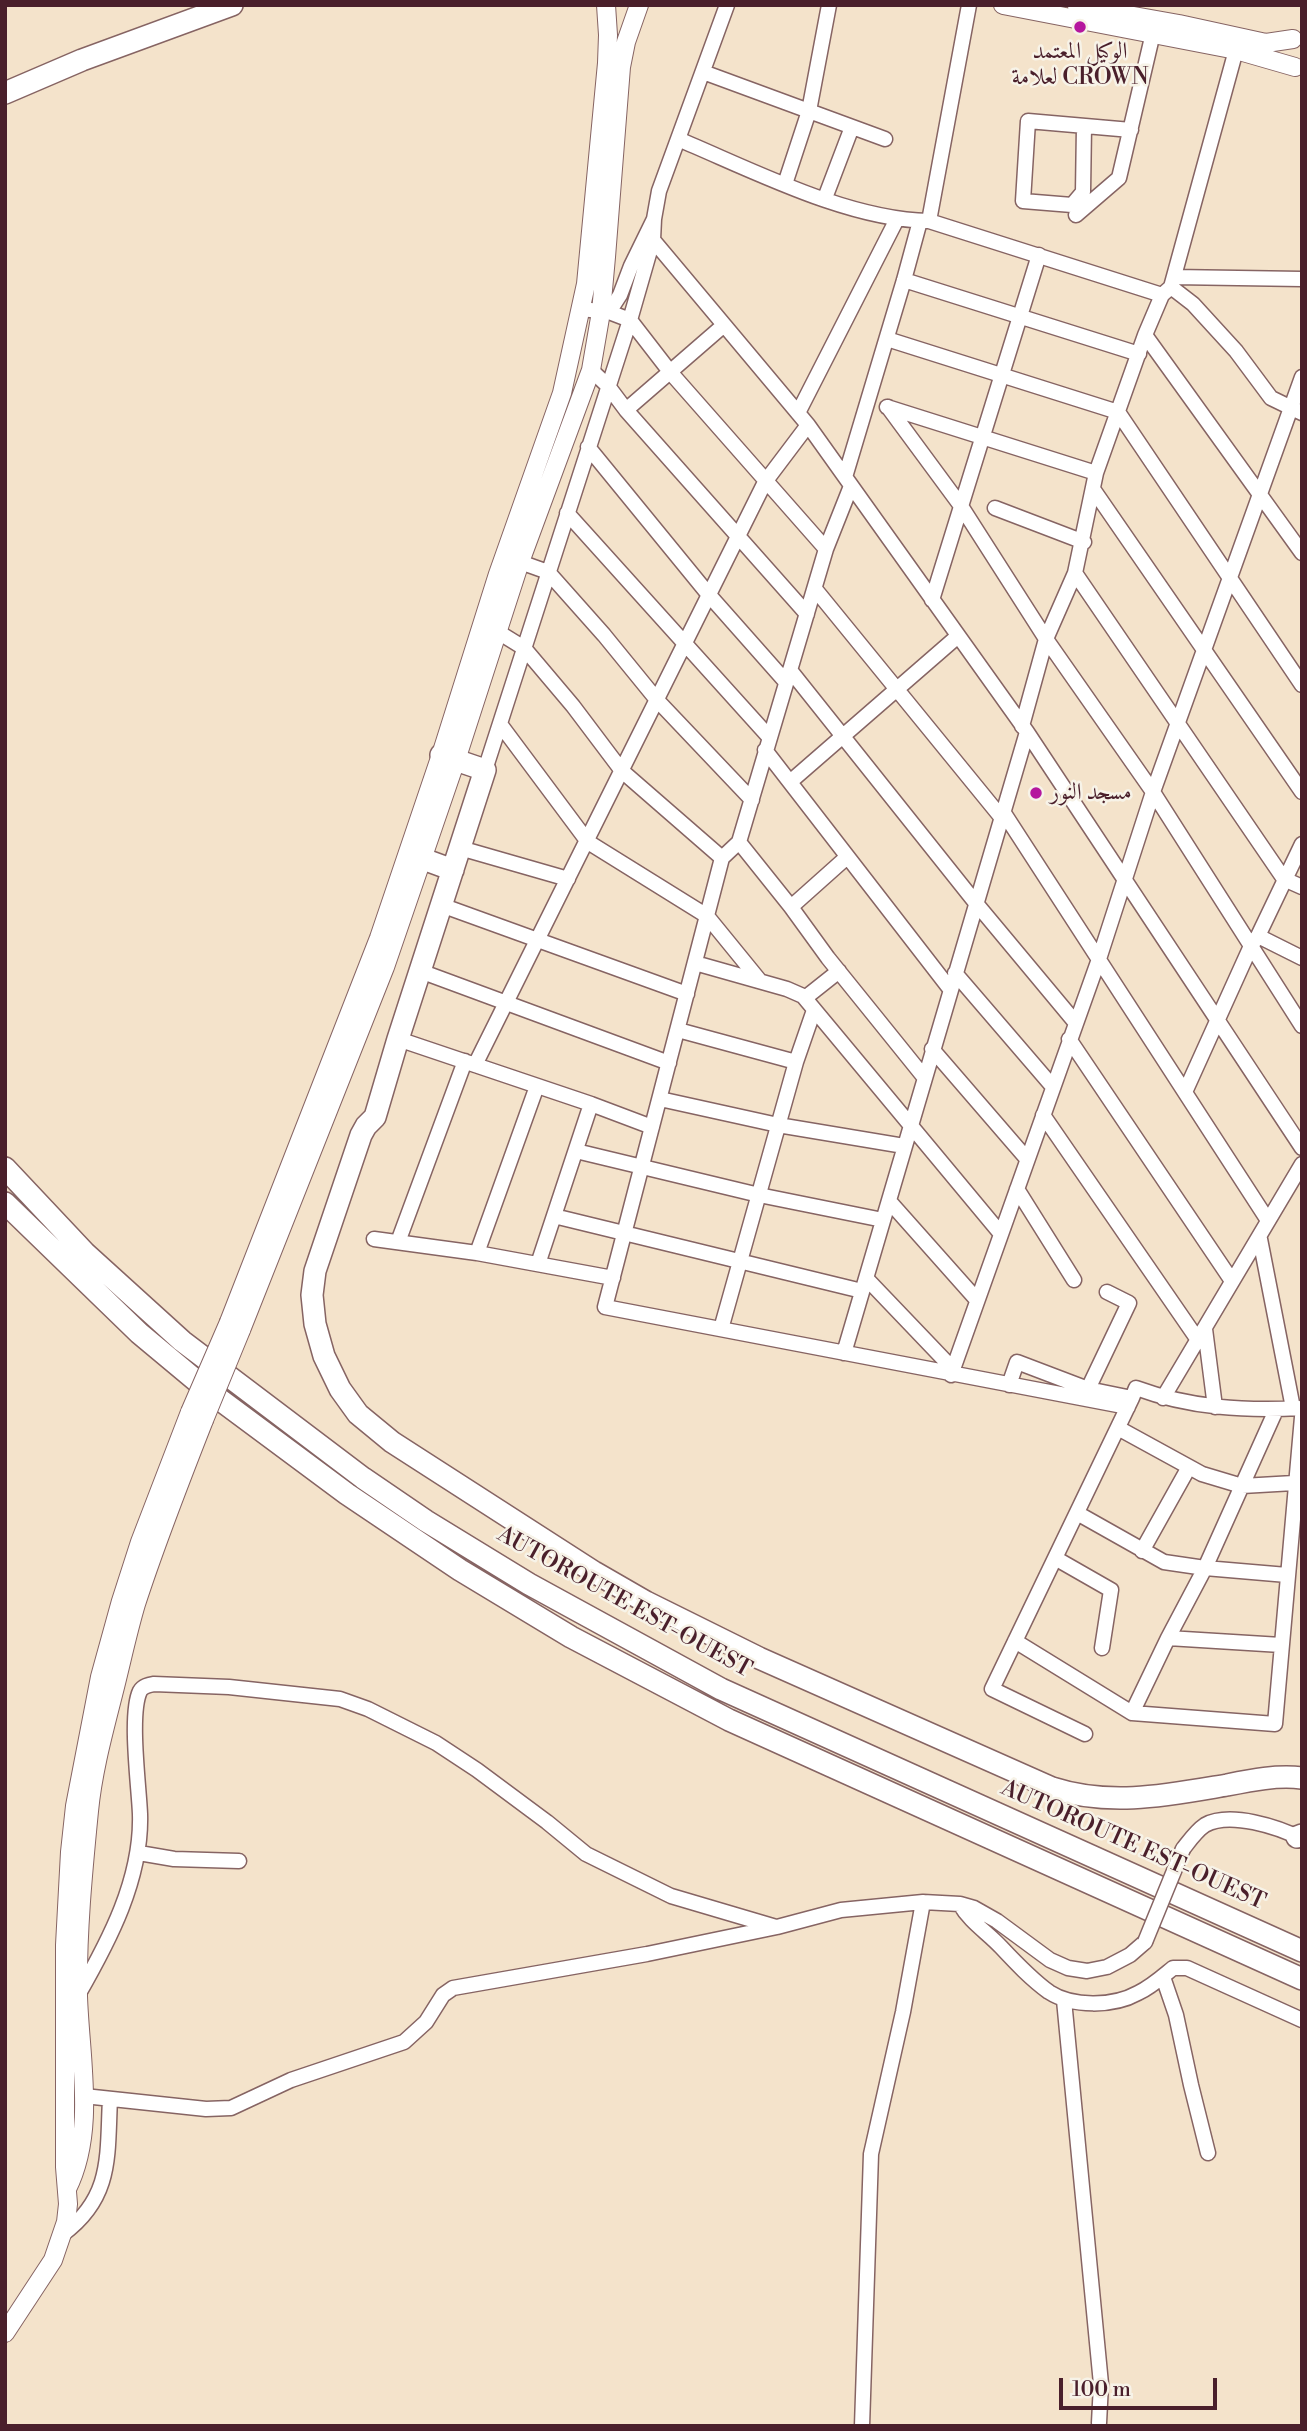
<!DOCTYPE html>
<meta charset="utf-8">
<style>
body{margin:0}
#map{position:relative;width:1307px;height:2431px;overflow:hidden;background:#f4e3cb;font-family:"Libre Bodoni",serif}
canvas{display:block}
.frame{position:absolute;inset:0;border:7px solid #4a1f2b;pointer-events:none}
.scale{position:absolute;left:1059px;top:2378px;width:158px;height:32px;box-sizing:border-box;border:4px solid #4a1f2b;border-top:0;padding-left:9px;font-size:21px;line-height:24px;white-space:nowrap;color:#4a1f2b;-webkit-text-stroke:5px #f7f3e8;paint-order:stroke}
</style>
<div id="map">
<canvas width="1307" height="2431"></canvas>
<div class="frame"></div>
<div class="scale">100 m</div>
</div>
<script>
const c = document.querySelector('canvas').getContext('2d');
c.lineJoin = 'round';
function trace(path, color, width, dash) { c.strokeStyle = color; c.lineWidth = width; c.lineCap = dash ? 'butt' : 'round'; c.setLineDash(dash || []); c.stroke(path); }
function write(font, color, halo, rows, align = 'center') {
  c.font = font + ' "Libre Bodoni",Amiri,serif'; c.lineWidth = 5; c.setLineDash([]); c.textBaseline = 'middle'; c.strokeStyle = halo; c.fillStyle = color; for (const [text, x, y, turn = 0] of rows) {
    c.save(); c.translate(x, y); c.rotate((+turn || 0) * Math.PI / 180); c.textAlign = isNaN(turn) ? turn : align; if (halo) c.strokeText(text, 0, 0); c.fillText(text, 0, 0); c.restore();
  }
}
const minor = new Path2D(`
 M703 72 885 139
 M1084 126 1083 192 1072 205 1023 201 1028 121 1131 130
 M678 139C752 170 848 220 929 221L1162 295
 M785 184 809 111 829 5
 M825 198 852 127
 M1076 215 1119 178 1153 33
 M929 221 969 5
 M653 240 808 425 1027 732 1302 1148
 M1174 277 1302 279
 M904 280 1139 354
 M1171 287 1236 50
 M581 309 609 312 630 320 671 373 826 549
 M609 312 620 295 631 266 654 219 659 191 727 5
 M1145 335 1302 553
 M887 339 1118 412 1302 685
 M591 370 608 386 626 410 807 614
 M887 407 1096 473
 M888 407 961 506 1046 639 1153 792 1302 1026
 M626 410 724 325
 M798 413 897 219
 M588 447 709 595 786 682
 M845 477 904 280 920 221
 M851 486 826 549 739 842 722 858 605 1307 1128 1407
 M1093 489 1302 792
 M995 508 1084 542
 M567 513 770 738
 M520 562 548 572 604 635 657 700 752 800
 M1075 573 1284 879 1302 887
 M815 589 1001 817
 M932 600 1039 255
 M490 627 524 648 573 706 622 771 722 858
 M790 670 975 902 1075 1022
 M500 724 588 842 707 916 760 981
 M1022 726 1046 639 1075 573 1096 473 1145 335 1162 295 1171 287 1193 304 1236 351 1271 398 1302 413
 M765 750 950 989
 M485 770 630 320 653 240 654 219
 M790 782 958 636
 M1002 810 1267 1219
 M739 842 791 907 828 958 924 1077
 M460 848 568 879
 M441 905 687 994
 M791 907 847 857
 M1258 936 1302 958
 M695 963 787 989 803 996 1001 1234
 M420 971 669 1063
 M955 973 1053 1087
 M805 998 839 971
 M678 1030 796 1062
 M398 1039 591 1104 538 1264
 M1069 1039 1232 1281
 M932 1049 1027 1159
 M475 1065 765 482 808 425
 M1185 1092 1251 946 1258 936 1302 844
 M660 1099 778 1125 904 1146
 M591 1104 652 1127
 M1043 1115 1198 1340
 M576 1151 759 1195 883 1220
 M1017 1189 1074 1280
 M889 1201 977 1300
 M554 1216 862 1291
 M374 1239 477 1253 613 1278
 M1260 1239 1293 1408
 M398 1242 465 1061
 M477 1253 537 1086
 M866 1278 953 1369
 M721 1329 796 1062 814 1010
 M1205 1329 1215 1407
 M844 1353 1027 732
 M951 1375 1099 959 1153 792 1302 377
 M1009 1385 1017 1362 1088 1389 1132 1398 1136 1388C1190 1408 1245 1411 1302 1408
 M1088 1389 1129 1303 1107 1292
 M1163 1398 1302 1164
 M1118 1428 1202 1474 1242 1486 1294 1483
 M1077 1513 1164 1562 1205 1568 1287 1575
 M1142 1551 1189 1467
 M1055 1558 1111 1590 1102 1648
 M1168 1638 1281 1645
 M1015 1641 1132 1713 1275 1724 1302 1417
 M1132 1713 1168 1638 1205 1568 1276 1410
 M1085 1734 992 1689 1132 1398
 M1183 1849C1190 1840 1196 1831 1205 1825 1230 1811 1278 1827 1302 1839
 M139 1853 174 1859 239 1861
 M960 1904C970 1922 987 1932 1001 1947 1016 1963 1031 1979 1049 1992 1072 2007 1113 2007 1138 1993 1151 1987 1162 1977 1173 1968H1187L1302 2020
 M1163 1977 1176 2015 1191 2085 1208 2153
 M78 1995C109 1941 142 1879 140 1814 139 1787 129 1714 140 1691 143 1686 148 1685 154 1684L229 1687 340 1699 368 1709 436 1743 477 1770 547 1822 586 1854 671 1896 776 1927
 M1064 2000 1101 2384 1099 2423
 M84 2096 206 2109 231 2108 291 2080 404 2042 426 2022 443 1995 453 1988 647 1954 777 1927 841 1910 923 1902 960 1904 974 1908 997 1921 1050 1960 1068 1968 1087 1971 1107 1967 1130 1955 1145 1942
 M63 2234C113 2197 107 2155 110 2099
 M862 2426 871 2154 903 2012 923 1902`);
const major = new Path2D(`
 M1003 5 1236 50 1295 67
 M1077 6 1179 24 1266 43 1293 39
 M229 1322 379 938 441 755 498 574 562 393 586 284 607 63 608 35 606 5
 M241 1330 385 967 456 760 520 562 591 370 601 312 606 257 621 67 626 42 639 5
 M67 2189C96 2131 80 2059 78 1996 77 1934 83 1872 89 1811 93 1769 105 1727 115 1687 122 1659 128 1631 136 1604 156 1542 180 1481 204 1420
 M5 2333 53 2260 66 2222 68 2204 65 2167V1945L70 1852 75 1806 100 1677 121 1601 140 1542 190 1412`);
const highway = new Path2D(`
 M5 93 82 60 232 5
 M441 755 485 770 398 1039 375 1117 366 1126 361 1135 315 1271 312 1295 315 1324 324 1356 340 1389 358 1414 392 1442 594 1572 646 1602 759 1658 1052 1788C1111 1807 1168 1795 1227 1785 1252 1780 1277 1775 1302 1778
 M423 859 453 870
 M5 1168 85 1253 182 1341 363 1478 426 1521 529 1584 721 1689 1302 1951
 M5 1203 139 1333 211 1393 347 1494 460 1570 571 1637 729 1720 1302 1979
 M1297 1837 1302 1835`);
const minorBridge = new Path2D(`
 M1145 1942 1183 1849`);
const majorBridge = new Path2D(`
 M190 1412 229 1322
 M204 1420 241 1330`);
const markers = [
 [1080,27,7,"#b5179e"],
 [1036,793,7,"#b5179e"]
];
const poiNames = [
 ["الوكيل المعتمد",1080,52],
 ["لعلامة CROWN",1080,78],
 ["مسجد النور",1050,793,"left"]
];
const streetNames = [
 ["AUTOROUTE EST-OUEST",624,1603,29],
 ["AUTOROUTE EST-OUEST",1133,1846,24]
];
trace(minor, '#866463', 17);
trace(major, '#866463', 20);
trace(highway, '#866463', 24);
trace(minor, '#fff', 14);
trace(major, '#fff', 18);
trace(highway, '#fff', 21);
trace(minorBridge, '#866463', 17, []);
trace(majorBridge, '#866463', 20, []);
trace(minorBridge, '#fff', 14);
trace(majorBridge, '#fff', 18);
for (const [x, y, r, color] of markers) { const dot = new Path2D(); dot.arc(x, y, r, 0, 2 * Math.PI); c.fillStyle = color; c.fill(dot); trace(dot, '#f7f3e8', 2.5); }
write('23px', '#4a1f2b', '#f7f3e8', poiNames);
write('23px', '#4a1f2b', '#f7f3e8', streetNames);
</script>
